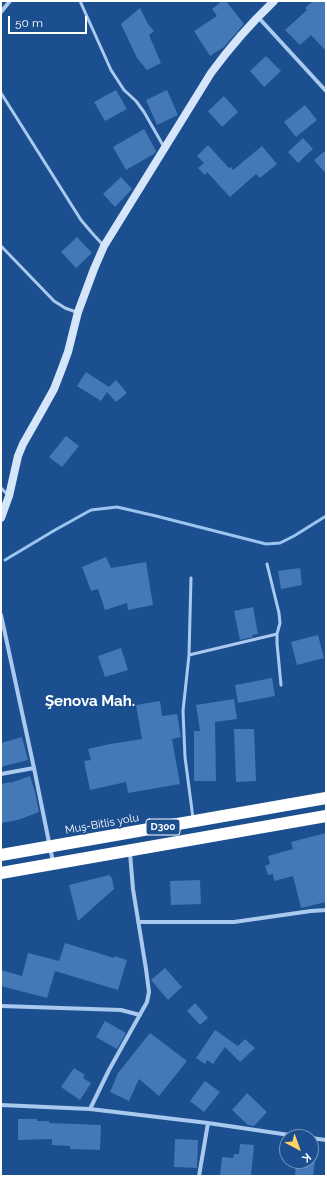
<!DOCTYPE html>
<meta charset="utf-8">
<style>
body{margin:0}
#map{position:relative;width:327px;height:1177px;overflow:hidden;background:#1b4f8f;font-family:Raleway,sans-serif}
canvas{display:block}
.frame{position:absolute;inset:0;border:2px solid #fff;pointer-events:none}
.north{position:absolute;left:279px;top:1129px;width:40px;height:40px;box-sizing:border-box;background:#1b4f8f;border:1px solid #7695bc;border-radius:50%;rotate:139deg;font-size:11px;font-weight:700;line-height:16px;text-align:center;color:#fff}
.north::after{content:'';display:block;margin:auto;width:14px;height:18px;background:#ffd166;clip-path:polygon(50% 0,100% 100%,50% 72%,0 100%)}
.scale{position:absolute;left:8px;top:16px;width:79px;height:18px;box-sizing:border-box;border:2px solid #fff;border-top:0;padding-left:5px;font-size:12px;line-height:14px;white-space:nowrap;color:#fff;-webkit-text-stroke:3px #1b4f8f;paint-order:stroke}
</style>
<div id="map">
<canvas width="327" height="1177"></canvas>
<div class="frame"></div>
<div class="north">K</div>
<div class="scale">50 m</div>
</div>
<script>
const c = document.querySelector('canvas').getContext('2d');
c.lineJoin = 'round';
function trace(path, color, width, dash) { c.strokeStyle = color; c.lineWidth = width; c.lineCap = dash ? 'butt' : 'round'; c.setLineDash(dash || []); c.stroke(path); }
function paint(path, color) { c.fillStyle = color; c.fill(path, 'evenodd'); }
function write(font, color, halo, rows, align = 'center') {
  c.font = font + ' Raleway,sans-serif'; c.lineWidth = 4; c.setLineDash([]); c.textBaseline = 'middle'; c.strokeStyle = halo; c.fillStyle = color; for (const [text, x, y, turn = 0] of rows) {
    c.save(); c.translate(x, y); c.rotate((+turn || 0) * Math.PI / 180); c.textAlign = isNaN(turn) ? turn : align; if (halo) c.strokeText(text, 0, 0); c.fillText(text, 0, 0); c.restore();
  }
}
const stream = new Path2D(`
 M5 560 55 530 91 510 117 507 156 516 266 544 280 543 294 536 326 516`);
const building = new Path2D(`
 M222 1H226L244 24 224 47 210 56 194 31 217 16 212 9Z
 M313 1H326V51L311 35 300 45 285 30 307 10 305 8Z
 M140 8 148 24 154 31 149 35 161 63 147 70 137 58 121 24Z
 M266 56 281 71 264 87 250 71Z
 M116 90 127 109 105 121 94 102Z
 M167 90 178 115 157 125 146 100Z
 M224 96 238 112 222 127 208 111Z
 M305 105 317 120 296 137 284 122Z
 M144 129 156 151 154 154 126 170 113 147Z
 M303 138 313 149 298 163 288 152Z
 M208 145 229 168 231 167 233 170 262 146 277 164 260 178 256 174 230 197 207 172 205 175 198 168 204 163 197 156Z
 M326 150V174L314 160Z
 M121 177 132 189 115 207 103 194Z
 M77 237 92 253 76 268 61 252Z
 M86 372 109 387 116 380 127 393 116 402 107 392 101 401 77 386Z
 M66 436 79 446 62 467 49 457Z
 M106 557 111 568 146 562 153 605 128 610 127 603 105 610 98 589 91 591 82 567Z
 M300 568 302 585 281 589 278 571Z
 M253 607 258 634 252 635 253 637 240 640 234 611Z
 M318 635 324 658 297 665 291 642Z
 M121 648 128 670 105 677 98 656Z
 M272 678 275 696 238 703 235 685Z
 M234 699 237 719 215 722 216 781H194V731H200L196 705Z
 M160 701 162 716 177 714 181 737 172 739 180 784 128 793 126 782 90 790 84 761 91 760 88 749 110 744 142 739 136 705Z
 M234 729H254L256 781 236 782Z
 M22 737 28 760 1 767V743Z
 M30 776 35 792 39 812 18 820 1 823V784L10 782V783Z
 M326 833V902L301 908 293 876 274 881 273 874 268 875 265 866 270 864 268 856 293 849 291 842Z
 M109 875 112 878 114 889 78 921 69 885Z
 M200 880 201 904 171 905 170 881Z
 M65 943 114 958V956L127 960 118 990 55 971 47 998 1 986V970L22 976 28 953 59 961Z
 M165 968 182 987 168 1000 151 980Z
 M195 1003 208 1018 200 1025 187 1011Z
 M105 1021 126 1033 117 1049 96 1037Z
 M215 1030 238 1046 245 1039 255 1048 240 1062 225 1047 213 1064 207 1060 205 1064 196 1058Z
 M150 1033 187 1061 159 1096 139 1079 129 1101 110 1092 118 1073Z
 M74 1068 85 1075 83 1078 91 1083 80 1100 61 1087Z
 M205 1081 220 1092 204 1112 190 1101Z
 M247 1093 267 1112 254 1126 248 1125 232 1110Z
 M18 1119H37V1121H49V1123L101 1125 100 1150 70 1149V1146L52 1145V1139L18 1140Z
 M175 1139 198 1140 197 1168 174 1167Z
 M240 1144 254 1145 251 1176H220L222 1157 233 1158 234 1154H239Z
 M296 1161H315L313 1176H295Z`);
const lane = new Path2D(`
 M80 1 111 70 124 90 136 101 144 112 164 147
 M1 93 81 220 92 233 104 246
 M1 246 54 301 65 308 76 312
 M1 488 8 495
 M267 564 279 613 280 623 277 634V643L281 685
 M191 578 189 655 183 711 185 757 193 818
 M189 655 277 634`);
const street = new Path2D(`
 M1 12 10 1
 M258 17 326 91
 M1 615 34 768 53 862
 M1 774 34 768
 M138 922H234L311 911 326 910
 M1 1006 121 1010 140 1015
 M1 1105 90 1109 208 1123 303 1137
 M90 1109 109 1070 147 1002 149 992 146 969 133 889 130 853
 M311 1138 326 1140
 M199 1176 208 1123`);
const secondary = new Path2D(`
 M1 518 9 496 18 456 23 444 44 407 54 389 61 371 68 352 78 312 94 269 104 246 211 73C230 47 251 23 274 1`);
const highway = new Path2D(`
 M1 855 326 798
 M1 873 326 816`);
const shields = [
 [163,827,34]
];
const shieldNames = [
 ["D300",163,827]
];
const streetNames = [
 ["Muş-Bitlis yolu",102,824,-10]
];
const districtNames = [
 ["Şenova Mah.",90,701]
];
trace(stream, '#9cc4f0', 3);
paint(building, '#4478b7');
trace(lane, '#a9c9ee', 3);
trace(street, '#a9c9ee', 4);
trace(secondary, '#d6e6fa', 8);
trace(highway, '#fff', 12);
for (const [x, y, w] of shields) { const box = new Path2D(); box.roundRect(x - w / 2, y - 8, w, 16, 3); c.fillStyle = '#1b4f8f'; c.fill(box); trace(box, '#fff', 1); }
write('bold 10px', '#fff', null, shieldNames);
write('11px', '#fff', '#1b4f8f', streetNames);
write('bold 15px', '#fff', '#1b4f8f', districtNames);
</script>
